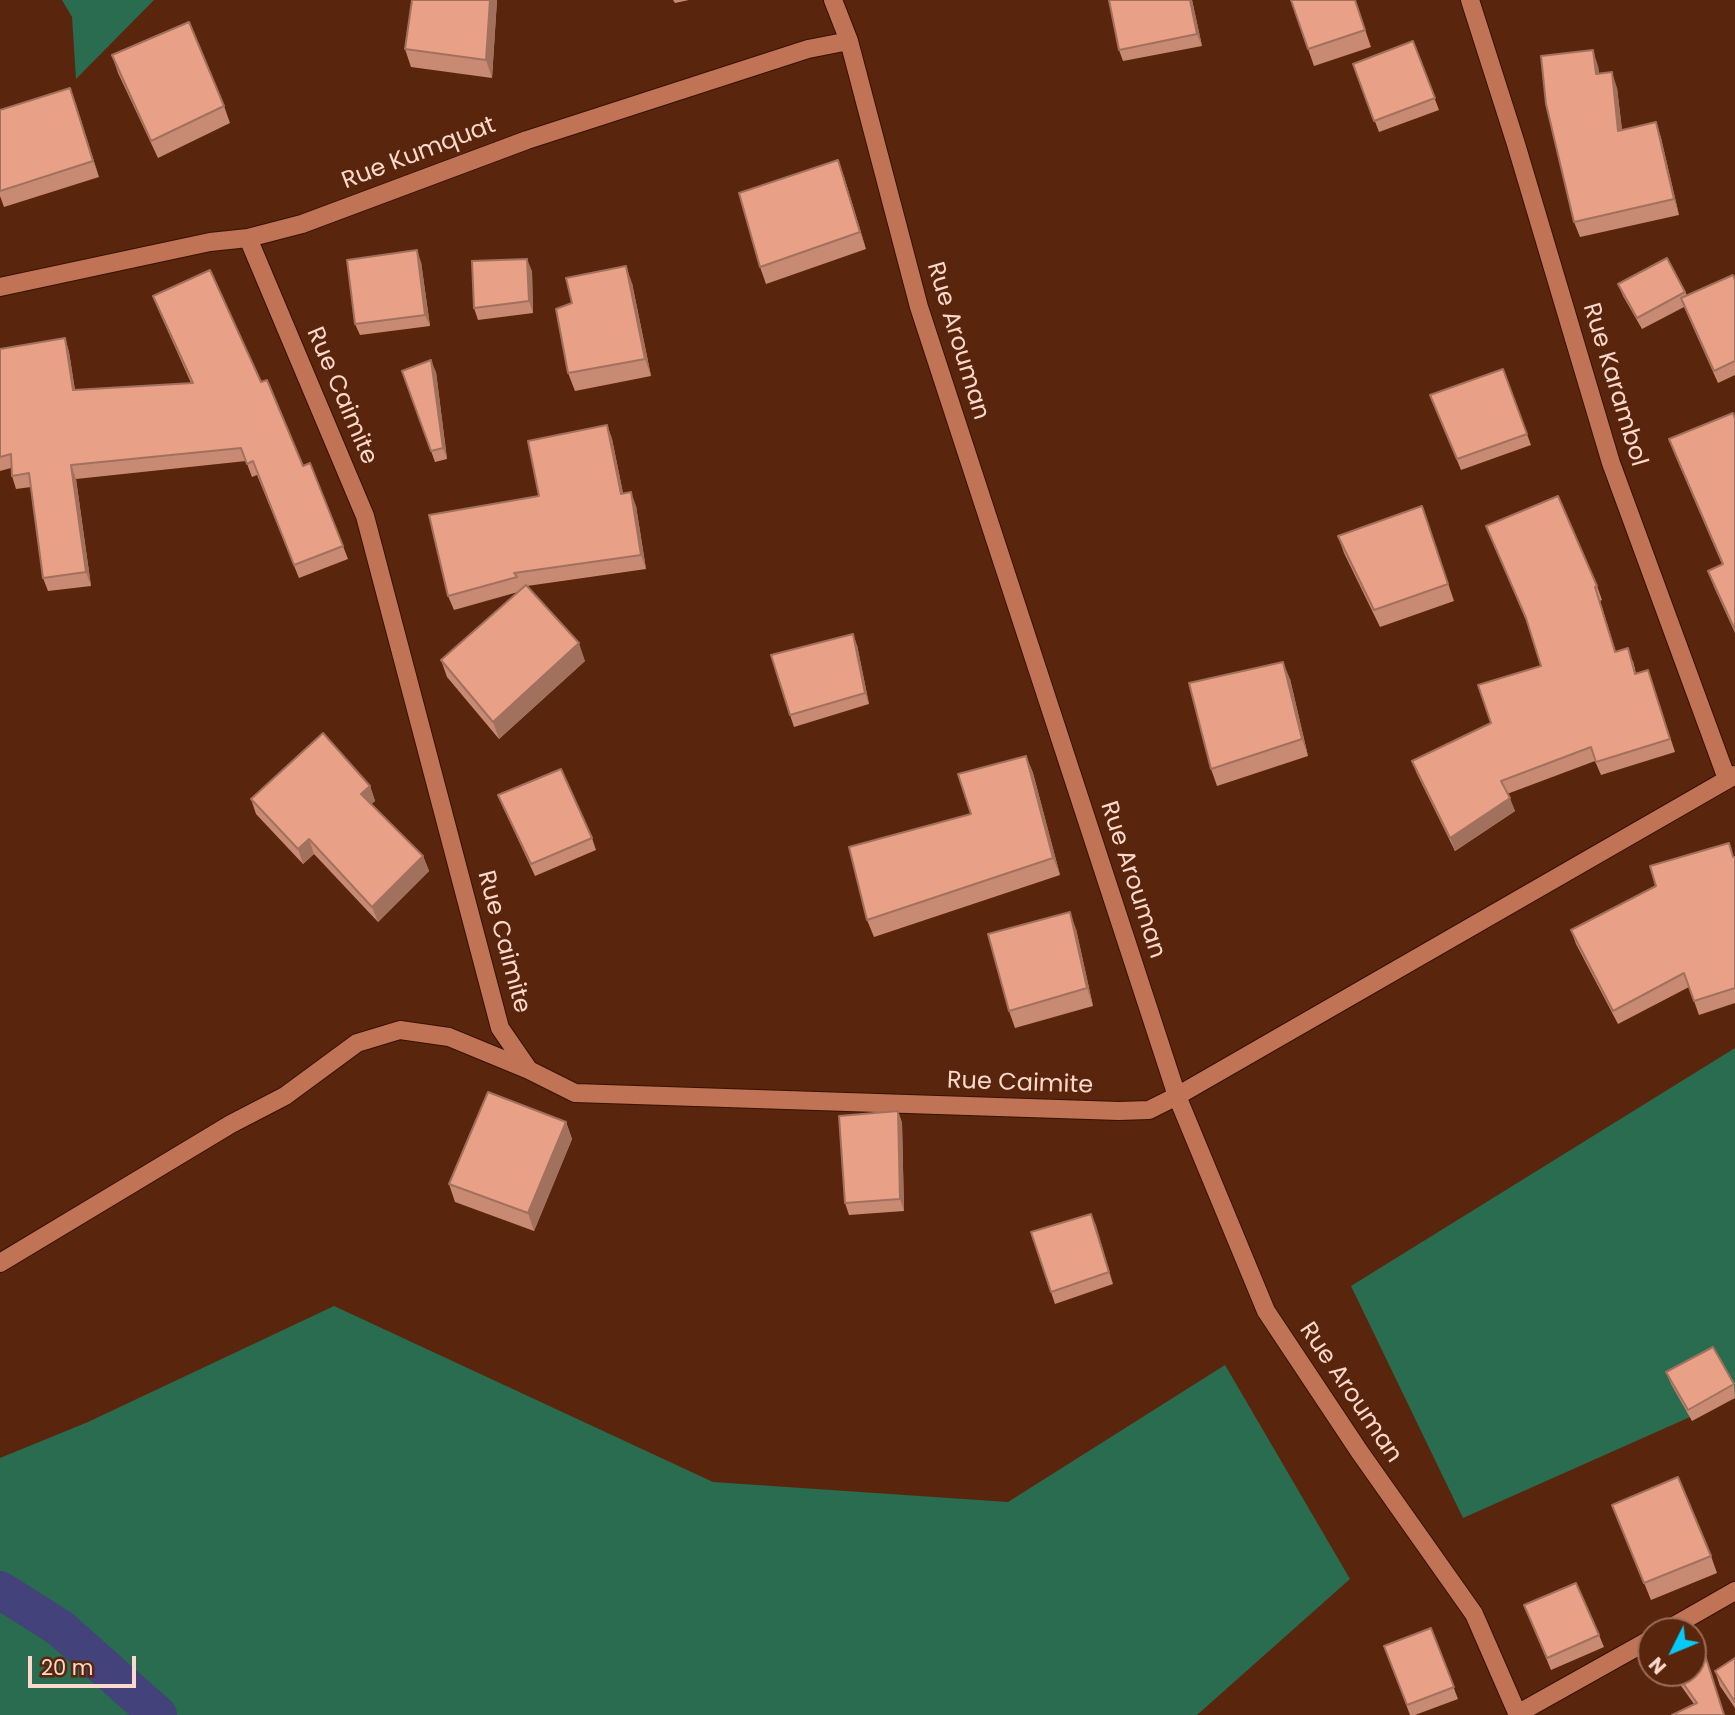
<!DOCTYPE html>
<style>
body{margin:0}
#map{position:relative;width:1735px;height:1715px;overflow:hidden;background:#5a250d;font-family:Poppins,sans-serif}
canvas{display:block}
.north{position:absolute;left:1637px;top:1617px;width:70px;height:70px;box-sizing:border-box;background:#5a250d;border:2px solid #9b6d59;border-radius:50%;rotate:227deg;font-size:19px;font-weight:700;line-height:28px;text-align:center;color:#fcd9cc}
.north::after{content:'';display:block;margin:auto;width:24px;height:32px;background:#03cbf9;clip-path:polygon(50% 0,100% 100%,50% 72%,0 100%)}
.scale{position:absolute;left:28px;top:1656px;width:108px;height:32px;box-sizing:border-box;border:4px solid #fcd9cc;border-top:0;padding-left:9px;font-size:21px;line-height:24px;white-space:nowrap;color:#fcd9cc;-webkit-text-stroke:5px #5a250d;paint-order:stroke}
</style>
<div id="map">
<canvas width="1735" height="1715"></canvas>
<div class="north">N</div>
<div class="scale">20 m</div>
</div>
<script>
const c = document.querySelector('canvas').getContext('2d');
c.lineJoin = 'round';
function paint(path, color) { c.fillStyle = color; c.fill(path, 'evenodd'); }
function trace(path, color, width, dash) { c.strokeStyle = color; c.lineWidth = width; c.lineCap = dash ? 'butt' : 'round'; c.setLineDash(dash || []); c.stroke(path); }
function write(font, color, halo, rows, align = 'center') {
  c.font = font + ' Poppins,sans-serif'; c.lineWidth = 7; c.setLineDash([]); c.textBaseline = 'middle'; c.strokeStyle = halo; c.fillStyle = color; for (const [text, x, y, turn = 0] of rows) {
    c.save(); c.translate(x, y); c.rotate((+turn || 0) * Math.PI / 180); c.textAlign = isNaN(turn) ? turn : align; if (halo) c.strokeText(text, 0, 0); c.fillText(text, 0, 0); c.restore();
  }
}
const green = new Path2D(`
 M62 0H154L76 79 72 17Z
 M1735 1048V1397L1463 1518 1351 1286Z
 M334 1306 713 1482 1008 1502 1225 1365 1350 1579 1197 1715H0V1458L88 1422Z`);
const canal = new Path2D(`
 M0 1590 60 1628 158 1715`);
const street = new Path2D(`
 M833 0 849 41 919 307 1177 1096 1266 1311 1359 1451 1474 1614 1518 1715
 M1470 0 1516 144 1611 463 1727 779
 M248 238 365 516 500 1028 529 1070 575 1093 1119 1111 1149 1110 1177 1096 1735 775
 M0 287 210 242 248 238 302 224 527 140 808 49 849 41
 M0 1263 231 1124 285 1096 357 1043 400 1030 449 1037 529 1070
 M1665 1631 1735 1591
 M1517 1714 1651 1639`);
const wall = new Path2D(`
 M497 0 492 78 411 67 405 49Z
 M673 0H689L675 3Z
 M1192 0 1202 46 1123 61 1119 50Z
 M1291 0H1355L1371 47 1314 66Z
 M1413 41 1439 110 1379 132 1353 64Z
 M112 55 224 106 230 123 158 158 118 73Z
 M1598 66 1599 74 1617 88 1622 130 1656 122 1661 138 1679 215 1580 237 1574 222Z
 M70 88 99 177 4 207 0 196V110Z
 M844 177 866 249 766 284 760 267Z
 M421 262 430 326 360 335 355 324Z
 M532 271 533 313 478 320 474 308Z
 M1735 280V375L1718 383 1684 307 1642 329 1623 296 1618 284 1685 292 1687 295Z
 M632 283 651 376 575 391 568 373Z
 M153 296 261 382 343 546 348 559 299 578 257 475 252 477 246 461 76 479 91 586 48 591 43 578 31 487 16 489 12 476 11 468 0 471V349L65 338 69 352 75 390 191 383 158 309Z
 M1503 369 1531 445 1461 470 1430 395Z
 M402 371 436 372 447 459 435 462Z
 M1735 419V633L1714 587 1708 571 1722 564 1675 455 1669 439Z
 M607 425 612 439 623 493 636 506 646 569 527 586 585 661 499 739 447 677 441 660 518 592 454 610 448 596 539 496Z
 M1422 506 1454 601 1380 627 1344 553 1338 536Z
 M1486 526 1597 586 1602 600 1600 601 1616 652 1633 661 1636 673 1648 670 1675 752 1601 775 1595 761 1507 794 1515 811 1455 851 1417 774 1412 761 1491 723 1541 666 1528 625Z
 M857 645 869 704 794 727 790 715Z
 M1290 679 1308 756 1217 786 1211 769Z
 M1026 756 1033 773 1060 875 874 937 867 920Z
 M370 786 375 801 371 804 423 856 429 871 378 922 314 854 303 864 256 814 251 799Z
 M498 795 592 838 596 850 535 876 503 807Z
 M1735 857V1003L1699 1015 1689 987 1618 1024 1576 944 1571 930Z
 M1076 929 1093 1006 1015 1028 1009 1011Z
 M898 1111 902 1123 904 1211 849 1215 845 1203Z
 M566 1122 572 1139 534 1231 455 1202 449 1184Z
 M1091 1214 1113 1284 1055 1304 1051 1292Z
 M1666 1372 1734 1384 1735 1398 1692 1421 1671 1384Z
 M1612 1505 1711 1556 1717 1573 1651 1600Z
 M1524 1605 1599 1635 1604 1647 1551 1670Z
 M1431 1628 1458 1699 1415 1715H1410L1384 1646Z
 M1735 1658V1708L1720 1686 1715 1671Z
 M1708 1663 1724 1715H1672L1694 1704 1679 1683 1676 1673Z`);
const shadedWall = new Path2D(`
 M490 0H497L492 78 486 60Z
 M1190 0H1192L1202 46 1197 34Z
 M1593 50 1598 66 1601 89 1596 74Z
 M1612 72 1617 88 1624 146 1618 131Z
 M70 88 76 104 99 177 93 161Z
 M1656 122 1661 138 1679 215 1674 199Z
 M838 160 844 177 866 249 860 232Z
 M417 250 421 262 430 326 425 315Z
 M527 259 532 271 533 313 529 301Z
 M626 266 632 283 651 376 645 359Z
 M65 338 69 352 77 404 73 390Z
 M431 360 436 372 447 459 443 448Z
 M607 425 612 439 626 508 621 494Z
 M71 465 76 479 91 586 86 572Z
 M631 492 636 506 646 569 641 555Z
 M853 634 857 645 869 704 865 693Z
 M579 643 585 661 499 739 493 722Z
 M1283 662 1290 679 1308 756 1302 739Z
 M1026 756 1033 773 1060 875 1053 858Z
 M370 786 375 801 366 809 361 794Z
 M1510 798 1515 811 1455 851 1450 838Z
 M309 839 314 854 303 864 298 849Z
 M423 856 429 871 378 922 372 907Z
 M1070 912 1076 929 1093 1006 1087 988Z
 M898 1111 902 1123 904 1211 900 1199Z
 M566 1122 572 1139 534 1231 528 1213Z
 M1091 1214 1096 1225 1113 1284 1109 1272Z`);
const building = new Path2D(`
 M412 0H490L486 60 405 49Z
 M1109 0H1190L1197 34 1119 50Z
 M1291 0H1355L1365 30 1308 49Z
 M189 22 224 106 151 141 112 55Z
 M1413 41 1435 98 1374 121 1353 64Z
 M1593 50 1596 74 1612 72 1618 131 1656 122 1674 199 1574 222 1546 104 1541 56Z
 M70 88 93 161 0 191V110Z
 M838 160 860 232 760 267 739 193Z
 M417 250 425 315 355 324 347 260Z
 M1667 258 1685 292 1637 318 1618 284Z
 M527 259 529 301 474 308 472 261Z
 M626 266 645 359 568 373 556 309 572 303 566 278Z
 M210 270 261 382 267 380 303 466 310 463 343 546 294 565 253 461 247 464 241 448 71 465 86 572 43 578 29 473 12 476 11 454 0 457V349L65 338 73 390 193 383 153 296Z
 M1733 275 1735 280V361L1714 371 1681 298Z
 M431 360 443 448 431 451 402 371Z
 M1503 369 1527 434 1457 459 1430 395Z
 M1733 413 1735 419V630L1708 571 1723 564 1669 439Z
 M607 425 621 494 631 492 641 555 514 573 517 577 448 596 429 515 539 496 528 441Z
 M1558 496 1597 586 1595 587 1615 652 1628 648 1635 674 1648 670 1670 739 1596 762 1591 747 1501 781 1510 798 1450 838 1412 761 1491 723 1478 685 1541 666 1526 618 1486 526Z
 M1422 506 1448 584 1374 610 1338 536Z
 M526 585 579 643 493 722 441 660Z
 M853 634 865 693 790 715 771 655Z
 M1283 662 1302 739 1211 769 1189 683Z
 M323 733 370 786 361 794 423 856 372 907 309 839 298 849 251 799Z
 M1026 756 1053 858 867 920 849 847 971 814 958 774Z
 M561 769 592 838 531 864 498 795Z
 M1729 843 1733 857H1735V988L1694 1001 1684 973 1613 1011 1571 930 1656 886 1650 866Z
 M1070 912 1087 988 1009 1011 988 934Z
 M488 1092 566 1122 528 1213 449 1184Z
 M898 1111 900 1199 845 1203 839 1116Z
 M1091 1214 1109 1272 1051 1292 1031 1232Z
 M1713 1347 1734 1384 1688 1410 1666 1372Z
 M1678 1477 1711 1556 1644 1583 1612 1505Z
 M1576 1583 1599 1635 1547 1658 1524 1605Z
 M1431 1628 1454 1687 1407 1705 1384 1646Z
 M1704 1652 1724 1715H1672L1697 1703 1676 1673H1693V1659Z
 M1735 1658V1702L1715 1671Z`);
const streetNames = [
 ["Rue Kumquat",419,154,-21],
 ["Rue Arouman",957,341,73],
 ["Rue Karambol",1614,385,73],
 ["Rue Caimite",341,396,67],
 ["Rue Arouman",1132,880,72],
 ["Rue Caimite",503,942,75],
 ["Rue Caimite",1020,1084,2],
 ["Rue Arouman",1350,1393,56]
];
paint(green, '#296c4f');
trace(canal, '#43427a', 38);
trace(street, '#361203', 20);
trace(street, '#c17355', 18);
paint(wall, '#c88a73');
paint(shadedWall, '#a2715e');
paint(building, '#e8a186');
trace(building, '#a2715e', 2);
write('24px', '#fcd9cc', '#5a250d', streetNames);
</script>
